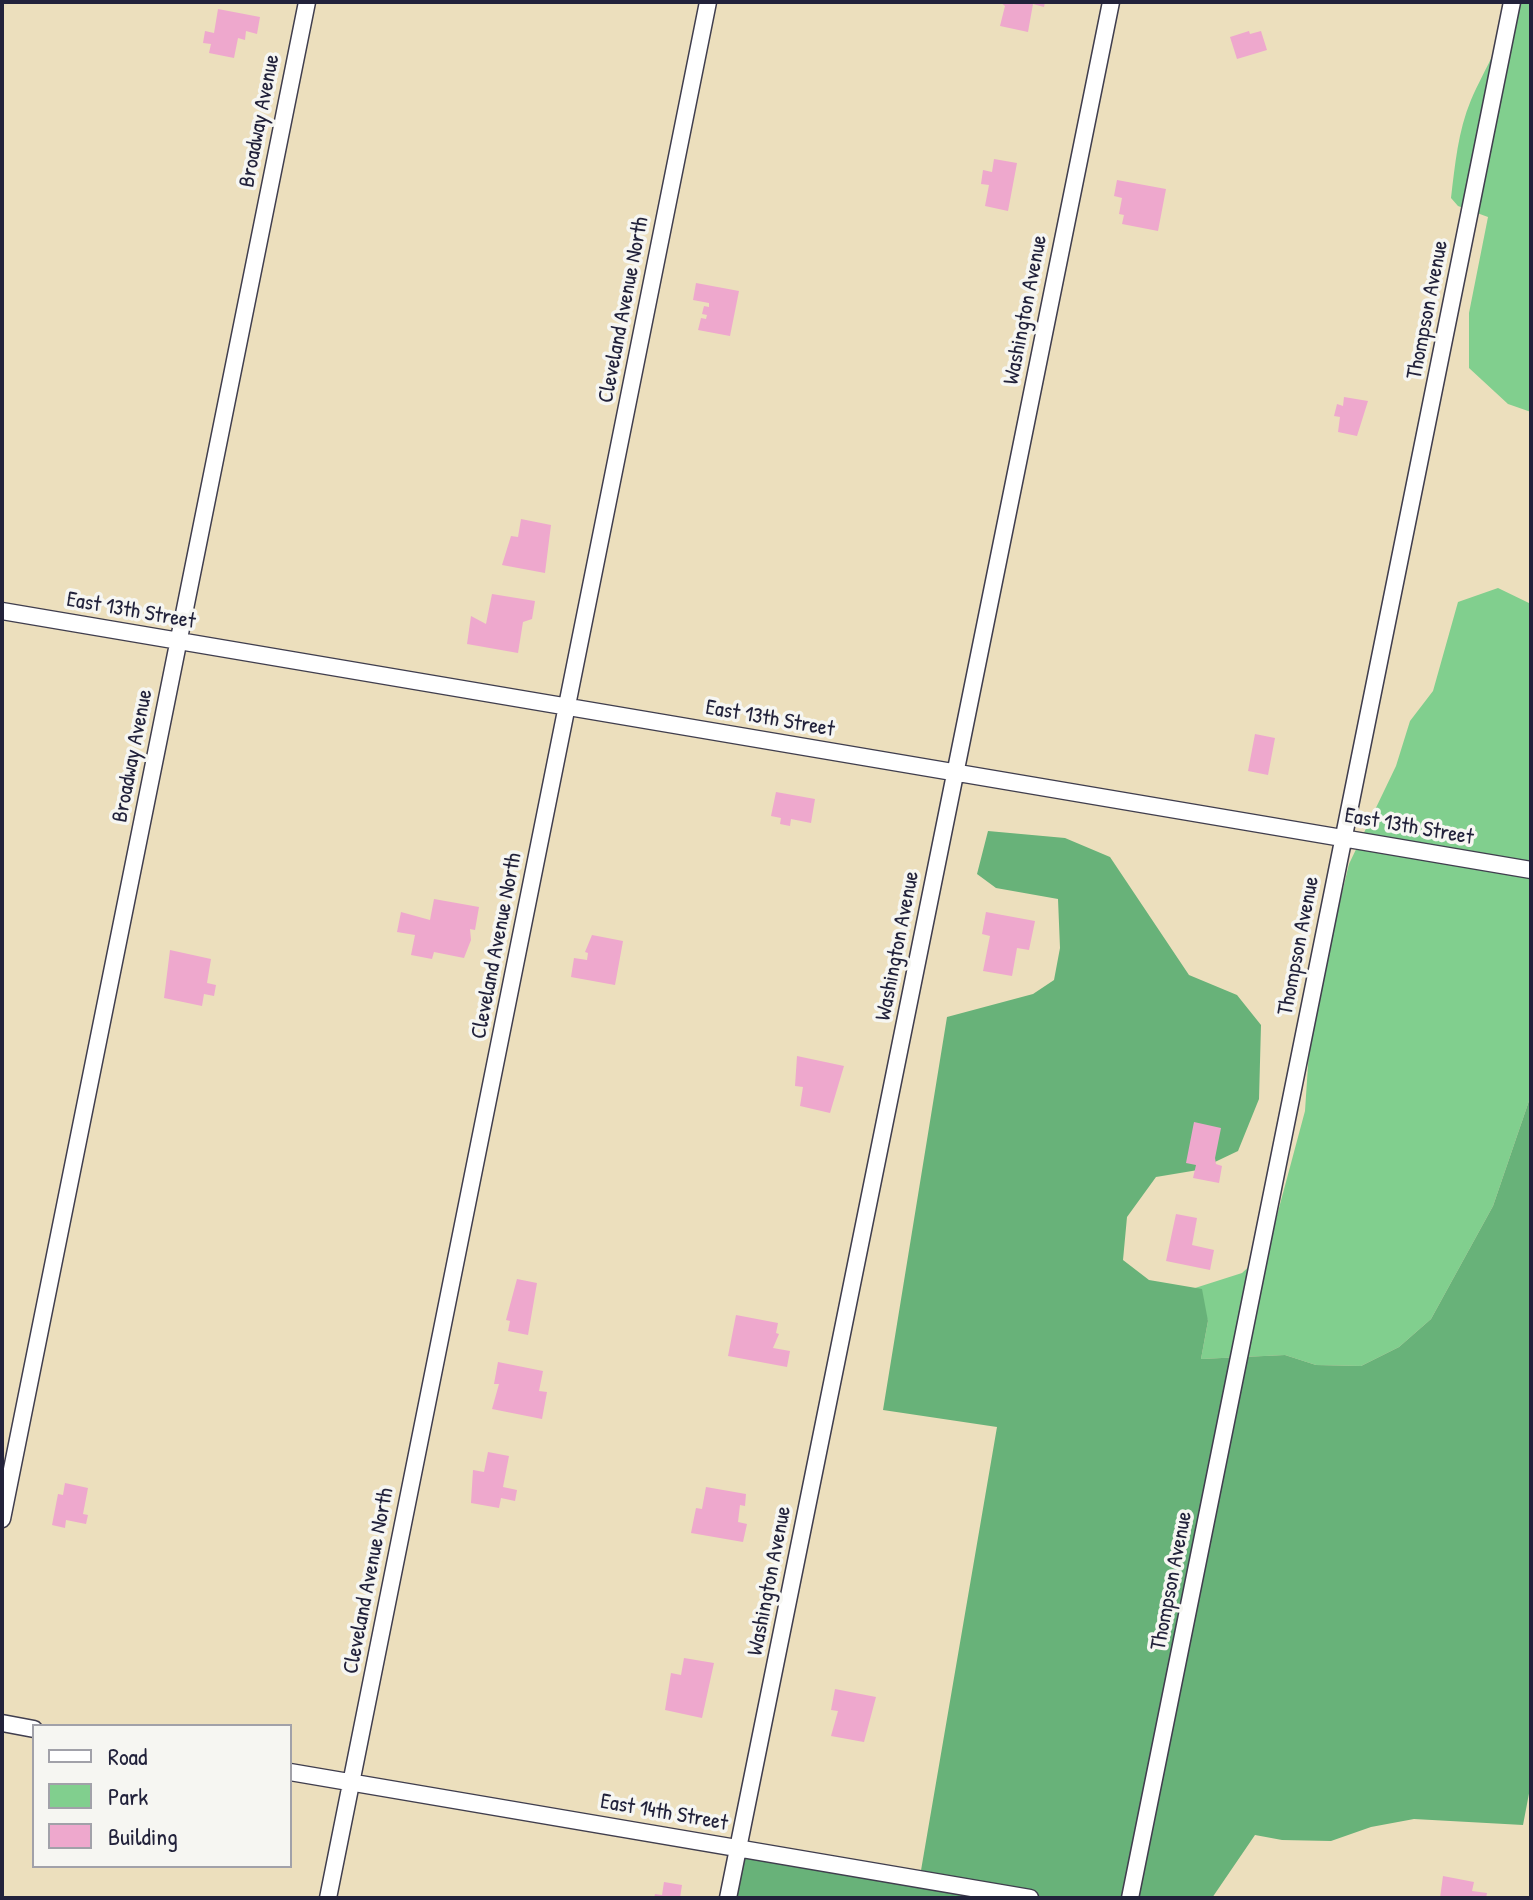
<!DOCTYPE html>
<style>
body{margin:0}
#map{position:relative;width:1533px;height:1900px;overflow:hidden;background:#ecdfbd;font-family:"Patrick Hand",sans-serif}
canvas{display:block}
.frame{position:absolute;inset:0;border:4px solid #22223b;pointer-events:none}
.legend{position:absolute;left:32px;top:1724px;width:260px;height:144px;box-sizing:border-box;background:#f6f6f2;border:2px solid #a1a1a9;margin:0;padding:10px 14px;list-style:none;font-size:24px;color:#22223b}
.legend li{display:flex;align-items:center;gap:16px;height:40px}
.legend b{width:40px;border:2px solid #a1a1a9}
</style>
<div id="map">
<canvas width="1533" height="1900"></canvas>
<div class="frame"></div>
<ul class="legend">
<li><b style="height:10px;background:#fff"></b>Road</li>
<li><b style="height:22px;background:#81cf8e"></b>Park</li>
<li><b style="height:22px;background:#eea8cd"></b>Building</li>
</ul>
</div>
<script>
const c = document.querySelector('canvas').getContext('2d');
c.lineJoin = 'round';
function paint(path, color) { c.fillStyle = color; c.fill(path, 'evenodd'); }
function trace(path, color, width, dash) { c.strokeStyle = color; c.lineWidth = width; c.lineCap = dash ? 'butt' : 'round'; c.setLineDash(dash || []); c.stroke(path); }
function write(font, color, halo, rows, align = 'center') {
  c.font = font + ' "Patrick Hand",sans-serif'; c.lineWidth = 7; c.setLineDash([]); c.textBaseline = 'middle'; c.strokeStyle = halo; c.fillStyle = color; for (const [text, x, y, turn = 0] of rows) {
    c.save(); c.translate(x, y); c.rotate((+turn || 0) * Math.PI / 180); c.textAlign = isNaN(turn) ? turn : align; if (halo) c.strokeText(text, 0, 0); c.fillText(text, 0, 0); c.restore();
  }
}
const green = new Path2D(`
 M1511 2H1531V412L1508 404 1469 368V313L1488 217 1458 206 1451 198C1455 165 1458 131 1471 100 1485 68 1505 38 1511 2Z
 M1498 588 1531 604V1095L1493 1206 1431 1319 1399 1347 1361 1366 1316 1365 1285 1355 1201 1359 1208 1321 1195 1288 1242 1273 1268 1249 1305 1111 1311 1020 1349 864 1396 766 1410 721 1433 691 1458 602Z`);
const forest = new Path2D(`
 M988 831 1065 838 1110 857 1189 975 1237 995 1261 1025 1259 1099 1238 1151 1198 1170 1156 1177 1127 1217 1123 1260 1149 1280 1202 1289 1208 1321 1201 1359 1285 1355 1316 1365 1361 1366 1399 1347 1431 1319 1493 1206 1531 1095V1783L1523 1825 1414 1819 1371 1827 1331 1841 1282 1840 1255 1835 1212 1898H733L744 1841 919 1882 997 1427 883 1410 947 1017 1033 994 1054 980 1060 948 1058 899 996 888 977 874Z`);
const building = new Path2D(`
 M1000 2H1045L1044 7 1033 4 1028 32 1000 26 1005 6Z
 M218 9 260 17 257 34 246 31 245 40 238 38 234 58 209 53 211 44 203 43 205 31 214 33Z
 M1249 31 1250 34 1261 31 1267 50 1237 59 1230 37Z
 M994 159 1017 163 1008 211 985 206 989 185 981 184 983 170 992 172Z
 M1117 180 1166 189 1158 231 1122 224 1124 215 1119 214 1122 198 1114 196Z
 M696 283 739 291 730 336 698 330 701 318 706 319 707 315 702 314 704 306 709 307V303L693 300Z
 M1344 397 1368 401 1357 436 1338 432 1340 417 1334 416 1337 404 1343 406Z
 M521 519 551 525 545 573 502 565 511 536 518 537Z
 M492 594 535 601 532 619 523 622 518 653 467 644 471 616 486 624Z
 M1255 734 1275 738 1268 775 1248 771Z
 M776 792 815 799 811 823 791 819 790 826 780 824 781 818 771 816Z
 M434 899 479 907 475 930 470 929 471 940 464 958 434 952 432 959 411 955 415 935 397 932 401 912 430 920Z
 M986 912 1035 921 1029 950 1017 948 1012 976 983 971 990 936 982 934Z
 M592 935 623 941 615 985 571 977 574 958 587 960 588 953 585 952Z
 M170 950 211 959 207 983 216 985 214 996 204 994 202 1006 164 998Z
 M797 1056 844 1066 830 1113 800 1106 803 1087 795 1086Z
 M1194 1122 1221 1128 1215 1158 1216 1164 1222 1166 1219 1183 1193 1178 1196 1165 1186 1163Z
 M1176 1214 1197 1218 1192 1245 1214 1250 1210 1270 1166 1261Z
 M517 1279 537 1283 528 1335 508 1331 510 1321 506 1320Z
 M736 1315 778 1323 776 1333 779 1334 773 1348 790 1351 787 1367 728 1356Z
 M498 1362 543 1371 539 1391 547 1392 542 1419 492 1409 499 1384H494Z
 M488 1452 509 1456 503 1487 517 1490 515 1501 501 1498 499 1508 471 1503 473 1470 484 1472Z
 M65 1483 88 1488 83 1514 88 1515 86 1524 66 1520 65 1528 52 1525 58 1494 63 1495Z
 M706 1487 746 1494 745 1506 740 1505 738 1522 747 1524 743 1542 691 1533 696 1508 702 1509Z
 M684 1658 714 1663 702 1718 665 1710 671 1673 681 1675Z
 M835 1689 876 1697 864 1742 831 1736 838 1711 831 1710Z
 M1443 1876 1474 1882 1472 1891 1487 1893 1486 1898H1440Z
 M664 1882 682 1885 680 1898H654L655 1894 662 1895Z`);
const minor = new Path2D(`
 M2 611 1531 870
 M2 1519 307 2
 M2 1723 34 1729
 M290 1772 1030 1898
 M328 1898 708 2
 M728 1898 1111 2
 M1130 1898 1512 2`);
const streetNames = [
 ["Broadway Avenue",260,121,-79],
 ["Cleveland Avenue North",624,310,-79],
 ["Washington Avenue",1026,310,-79],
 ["Thompson Avenue",1428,310,-79],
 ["East 13th Street",131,611,10],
 ["East 13th Street",770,719,10],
 ["Broadway Avenue",133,756,-79],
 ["East 13th Street",1409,827,10],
 ["Cleveland Avenue North",497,946,-79],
 ["Washington Avenue",898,946,-79],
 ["Thompson Avenue",1299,946,-79],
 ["Cleveland Avenue North",369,1581,-79],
 ["Washington Avenue",770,1581,-79],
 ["Thompson Avenue",1172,1581,-79],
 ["East 14th Street",664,1813,10]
];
paint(green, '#81cf8e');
paint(forest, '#68b279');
paint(building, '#eea8cd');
trace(minor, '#403e4e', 19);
trace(minor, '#fff', 16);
write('22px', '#22223b', '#f6f6f2', streetNames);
</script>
